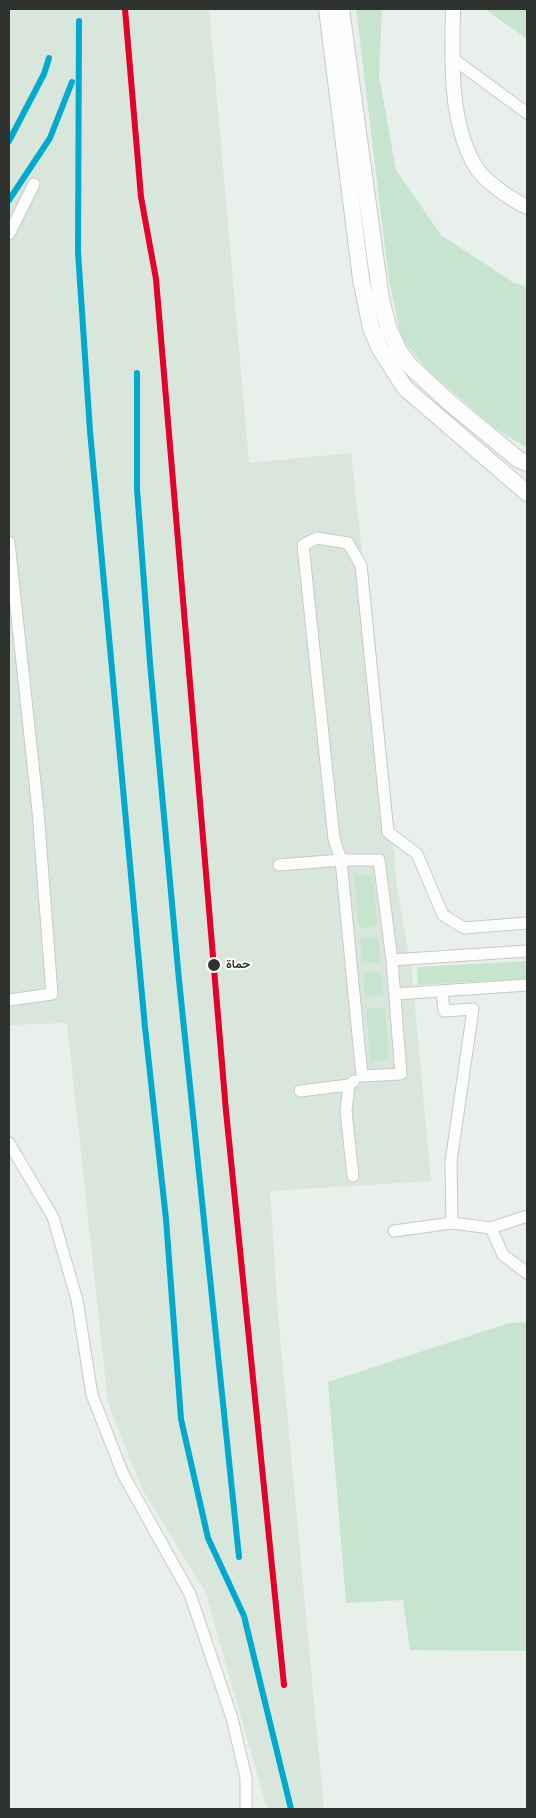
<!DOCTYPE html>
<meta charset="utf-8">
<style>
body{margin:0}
#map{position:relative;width:536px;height:1818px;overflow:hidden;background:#e9efea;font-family:Helvetica,sans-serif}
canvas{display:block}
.frame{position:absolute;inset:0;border:10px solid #2e332f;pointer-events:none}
</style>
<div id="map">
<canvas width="536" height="1818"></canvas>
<div class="frame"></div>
</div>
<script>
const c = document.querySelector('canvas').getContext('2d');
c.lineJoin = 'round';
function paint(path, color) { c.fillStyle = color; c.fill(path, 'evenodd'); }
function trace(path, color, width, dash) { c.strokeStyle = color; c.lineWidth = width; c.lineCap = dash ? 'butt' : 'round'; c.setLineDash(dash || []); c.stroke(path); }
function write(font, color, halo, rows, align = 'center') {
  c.font = font + ' Helvetica,Vazirmatn,sans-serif'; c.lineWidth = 4; c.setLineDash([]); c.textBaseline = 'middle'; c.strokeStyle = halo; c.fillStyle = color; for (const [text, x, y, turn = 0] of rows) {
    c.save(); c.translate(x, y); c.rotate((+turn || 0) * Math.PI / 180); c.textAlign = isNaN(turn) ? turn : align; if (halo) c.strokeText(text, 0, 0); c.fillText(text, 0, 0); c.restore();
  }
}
const built = new Path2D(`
 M9 9H209L249 463 351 453 391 811 396 881 412 974 431 1181 270 1191 278 1315 324 1809H267L206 1593 143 1491 108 1403 67 1023 9 1025Z`);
const green = new Path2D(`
 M356 9H382L379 76 396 170 441 235 514 283 527 287V448L496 429 427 370 401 337 389 280Z
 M485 9H527V39Z
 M373 874 377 926 359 928 354 875Z
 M378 937 381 962 362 963 360 938Z
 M527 961V979L418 985 417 967Z
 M381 972 384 995 365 997 363 973Z
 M385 1007 389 1060 371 1062 366 1009Z
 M527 1322V1651L410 1650 403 1600 346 1603 328 1382 509 1323Z`);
const minor = new Path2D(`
 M452 58 527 113
 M9 234 34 184
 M9 542 38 811 52 994 9 1000
 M341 860H379L392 960 401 1074 362 1076Z
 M279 865 341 860 334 839 303 545 317 538 348 543 361 565 388 832 417 854 443 915 464 928 527 923
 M392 960 527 951
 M442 991 444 1011 473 1009 451 1162 452 1223
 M395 994 527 985
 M349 1085 346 1111 353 1176
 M300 1091 349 1085 354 1081
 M9 1143 53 1217 77 1300 92 1395 123 1474 190 1594 232 1718 246 1778V1809
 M491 1228 503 1255 527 1273
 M394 1231 452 1223 491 1228 527 1216`);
const tertiary = new Path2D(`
 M453 9C452 59 449 119 474 164 482 180 512 200 527 207`);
const primary = new Path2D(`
 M327 9 361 279 371 328 380 349 405 388 527 493
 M341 9 381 299 388 327 399 351 411 367 450 403 518 459 527 463`);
const rail1 = new Path2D(`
 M79 21 78 252 90 431 145 1027 166 1219 181 1419 208 1538 244 1616 291 1809
 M9 141 44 74 49 58
 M9 200 50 138 72 82
 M137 373V489L150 663 179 980 239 1557`);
const rail2 = new Path2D(`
 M125 9 141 197 156 279 226 1111 284 1685`);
const markers = [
 [214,965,7,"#2e332f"]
];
const stopNames = [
 ["حماة",226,965]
];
paint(built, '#d9e6dc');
paint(green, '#c7e5ce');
trace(minor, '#c7cbc7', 13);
trace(tertiary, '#c7cbc7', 16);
trace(primary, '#c7cbc7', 18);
trace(minor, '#fcfdfc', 11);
trace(tertiary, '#fcfdfc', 14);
trace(primary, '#fcfdfc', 16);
trace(rail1, '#00a9ce', 6);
trace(rail2, '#e4002b', 6);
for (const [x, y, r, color] of markers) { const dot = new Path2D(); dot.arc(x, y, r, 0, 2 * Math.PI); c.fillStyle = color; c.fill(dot); trace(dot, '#fff', 2); }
write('bold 12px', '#2e332f', '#fff', stopNames, 'left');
</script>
